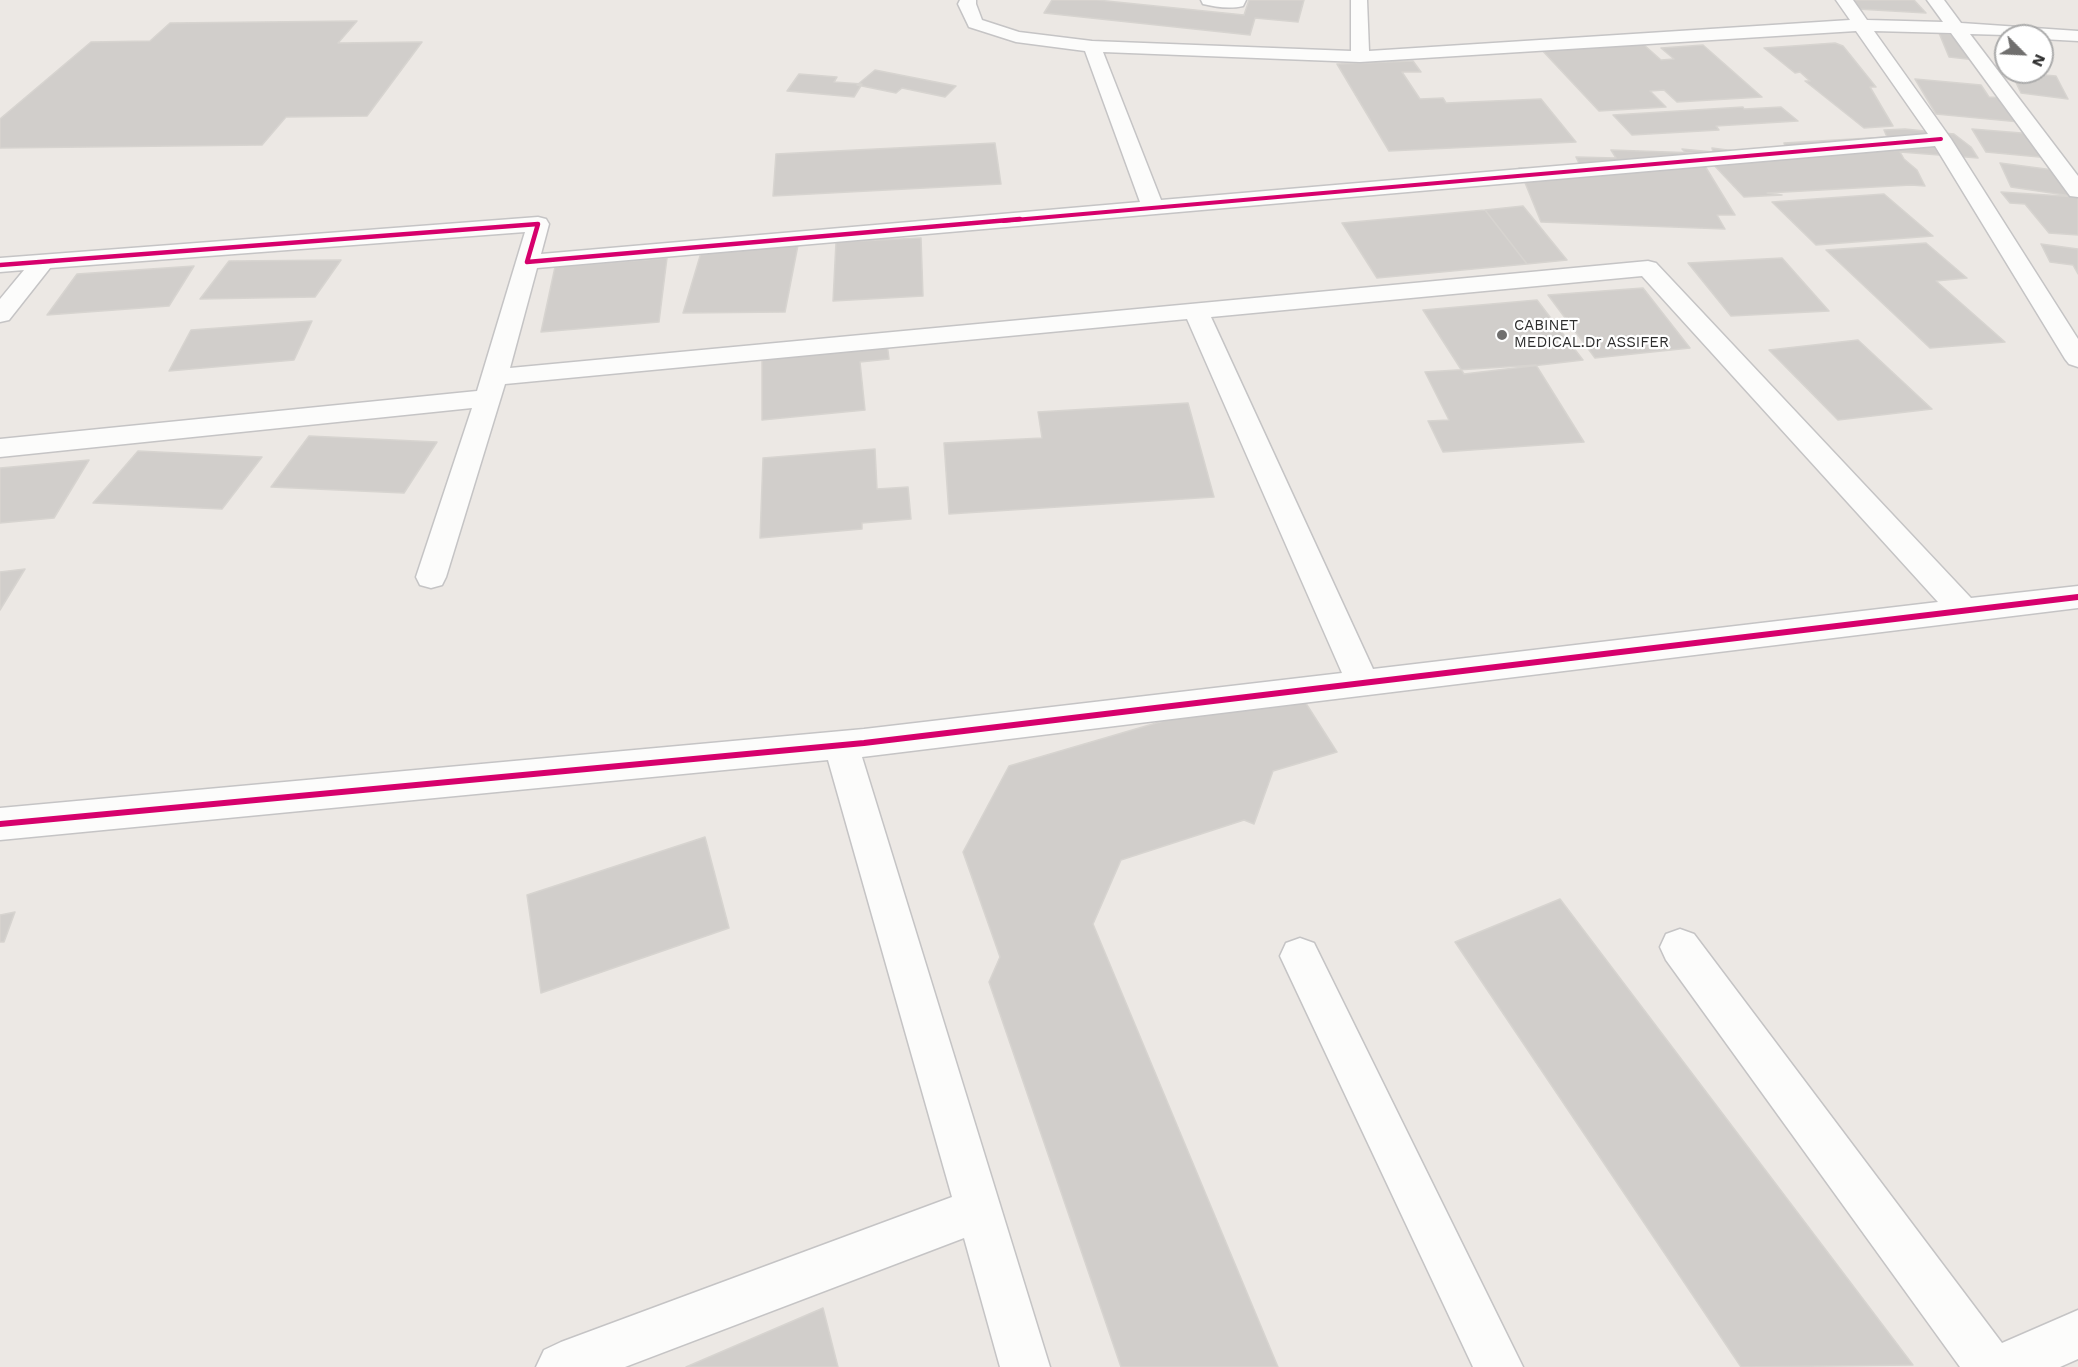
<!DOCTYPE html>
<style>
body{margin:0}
#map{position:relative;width:2078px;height:1367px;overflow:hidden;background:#ece8e4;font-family:"Work Sans",sans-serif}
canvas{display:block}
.north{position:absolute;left:1994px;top:24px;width:60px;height:60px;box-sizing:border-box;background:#fff;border:2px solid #ababab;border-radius:50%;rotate:114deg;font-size:16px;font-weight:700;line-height:24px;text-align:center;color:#2e2e2e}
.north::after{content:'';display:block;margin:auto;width:21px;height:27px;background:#706f6e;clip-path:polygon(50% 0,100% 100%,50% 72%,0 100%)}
</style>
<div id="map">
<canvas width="2078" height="1367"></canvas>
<div class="north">N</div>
</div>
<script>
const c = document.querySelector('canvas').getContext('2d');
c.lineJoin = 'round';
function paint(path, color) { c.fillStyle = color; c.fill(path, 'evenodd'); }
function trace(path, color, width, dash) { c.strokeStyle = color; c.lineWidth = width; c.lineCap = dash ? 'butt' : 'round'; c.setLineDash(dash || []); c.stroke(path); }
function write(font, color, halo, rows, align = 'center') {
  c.font = font + ' "Work Sans",sans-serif'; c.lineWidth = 4.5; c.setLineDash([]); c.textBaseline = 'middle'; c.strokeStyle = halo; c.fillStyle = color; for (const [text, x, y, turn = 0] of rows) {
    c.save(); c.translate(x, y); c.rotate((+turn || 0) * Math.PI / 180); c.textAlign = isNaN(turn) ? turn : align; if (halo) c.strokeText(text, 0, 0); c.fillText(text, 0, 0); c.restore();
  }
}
const building = new Path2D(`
 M1052 0H1097L1244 15 1249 0H1304L1298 22 1255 18 1250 35 1044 13Z
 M1850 0H1914L1926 13 1857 9Z
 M357 21 338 43 422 42 367 116 286 117 262 145 0 148V119L91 42 150 41 170 23Z
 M1939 33 1964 36 1976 60 1949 57Z
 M1835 43 1843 46 1876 87H1870L1893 126 1864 128 1805 81H1810L1800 72 1795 73 1764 48Z
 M1643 44 1661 60 1674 59 1661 48 1703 45 1762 97 1677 102 1664 90 1650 91 1666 107 1599 111 1539 47Z
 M1413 61 1421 72H1402L1420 99 1443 98 1446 103 1541 99 1576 142 1389 151 1337 64Z
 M875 70 956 86 945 97 902 88 896 93 857 85Z
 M2011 72 2056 76 2068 99 2021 93Z
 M799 74 837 77 834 82 862 84 854 97 787 91Z
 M1915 79 1981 85 1989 97 2004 98 2020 122 1936 114Z
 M1743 107 1744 109 1781 107 1798 121 1716 126 1719 130 1632 135 1613 115Z
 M1905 129 1954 134 1971 147 1978 158 1900 152 1904 159 1917 170 1925 186 1911 185 1767 193 1782 195 1744 197 1711 162 1693 160 1682 149 1713 152 1712 148 1789 158 1784 143 1887 137 1884 130Z
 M1972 129 2034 134 2050 158 1986 152Z
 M995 143 1001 184 773 196 776 154Z
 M1611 150 1697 153 1735 215H1717L1725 229 1541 222 1519 168 1582 170 1576 157 1616 158Z
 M2000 163 2069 172 2078 190V197L2011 187Z
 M2001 192 2078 197V235L2049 233 2025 204 2010 203Z
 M1884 194 1933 236 1816 245 1772 202Z
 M1523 206 1567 260 1527 264 1485 210Z
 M1485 210 1527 264 1377 278 1342 223Z
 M921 238 923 296 833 301 836 242Z
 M1926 243 1967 278 1936 281 2005 342 1930 348 1826 250Z
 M2041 244 2078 249V274L2073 265 2050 262Z
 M798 245 785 312 683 313 703 246Z
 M667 258 659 322 541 332 555 267Z
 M1782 258 1829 311 1731 316 1688 263Z
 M341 260 315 297 200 299 229 261Z
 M194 266 169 306 47 315 77 274Z
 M1643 288 1690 348 1595 358 1548 295Z
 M1537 300 1583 360 1464 374 1423 310Z
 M312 321 294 360 169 371 191 330Z
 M886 335 889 359 860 362 865 410 762 420V347Z
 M1858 340 1932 409 1838 420 1769 350Z
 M1536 365 1584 442 1443 452 1428 421 1449 420 1425 372Z
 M1188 403 1214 497 949 514 944 443 1042 438 1038 412Z
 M309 436 437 442 404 493 271 487Z
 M875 449 877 489 908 487 911 519 862 523V529L760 538 763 458Z
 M138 451 262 457 222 509 93 503Z
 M89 460 54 518 0 523V468Z
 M25 569 0 610V572Z
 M1293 683 1337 752 1273 771 1254 824 1244 820 1121 860 1093 924 1278 1367H1121L989 982 1000 957 963 852 1009 766Z
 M705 837 729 928 541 993 527 895Z
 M1560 899 1913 1365 1741 1367 1455 942Z
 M15 912 4 942H0V915Z
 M823 1308 838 1367H686Z`);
const minor = new Path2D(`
 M960 0H976V4L982 20 1019 32 1092 41 1351 51V0H1367L1369 51 1850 20 1836 0H1853L1867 20 1943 22 1927 0H1944L1961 23 2078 31V41L2042 39V36L1970 34 2078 176V197L2070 196 1951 33 1874 31 1951 139 2078 339V367L2069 364 2065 359 1935 146 537 268 510 368 1648 261 1656 263 1971 598 2078 586V608L862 757 1050 1367H1000L964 1238 625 1367H536L544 1350 561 1342 952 1197 828 760 0 840V808L864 729 1342 673 1187 319 505 384 446 577 442 585 431 588 420 585 416 577 472 408 0 457V439L477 391 525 232 50 268 9 320 0 322V299L24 270 0 272V258L538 217 546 219 549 224 541 254 1140 202 1085 51 1016 42 969 27 958 4ZM1856 31 1928 134 1161 200 1103 52 1360 62ZM1642 276 1938 602 1373 669 1211 317Z
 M1201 0H1246L1243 6C1231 9 1215 7 1203 4Z
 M1680 929 1694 934 2002 1343 2078 1310V1359L2060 1367H1960L1666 960 1660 947 1666 934Z
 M1300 938 1314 943 1523 1367H1473L1280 956 1286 943Z`);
const cyclewayFar2 = new Path2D(`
 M1003 221 1941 139`);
const cyclewayFar1 = new Path2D(`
 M0 265 538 224 527 262 1020 219`);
const cycleway = new Path2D(`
 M0 824 864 743 2078 597`);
const markers = [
 [1502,335,6,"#706f6e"]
];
const farPoinames = [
 ["CABINET",1514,326],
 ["MEDICAL.Dr ASSIFER",1514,343]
];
paint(building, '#d1cecb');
trace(building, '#d7d4d0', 1.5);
trace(minor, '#c5c4c5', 3);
paint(minor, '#fcfcfb');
trace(cyclewayFar2, '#d6006c', 4);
trace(cyclewayFar1, '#d6006c', 4.5);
trace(cycleway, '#d6006c', 6);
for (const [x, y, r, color] of markers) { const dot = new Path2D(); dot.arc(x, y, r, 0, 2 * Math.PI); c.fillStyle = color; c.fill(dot); trace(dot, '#fff', 2); }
write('15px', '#2e2e2e', '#fff', farPoinames, 'left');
</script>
